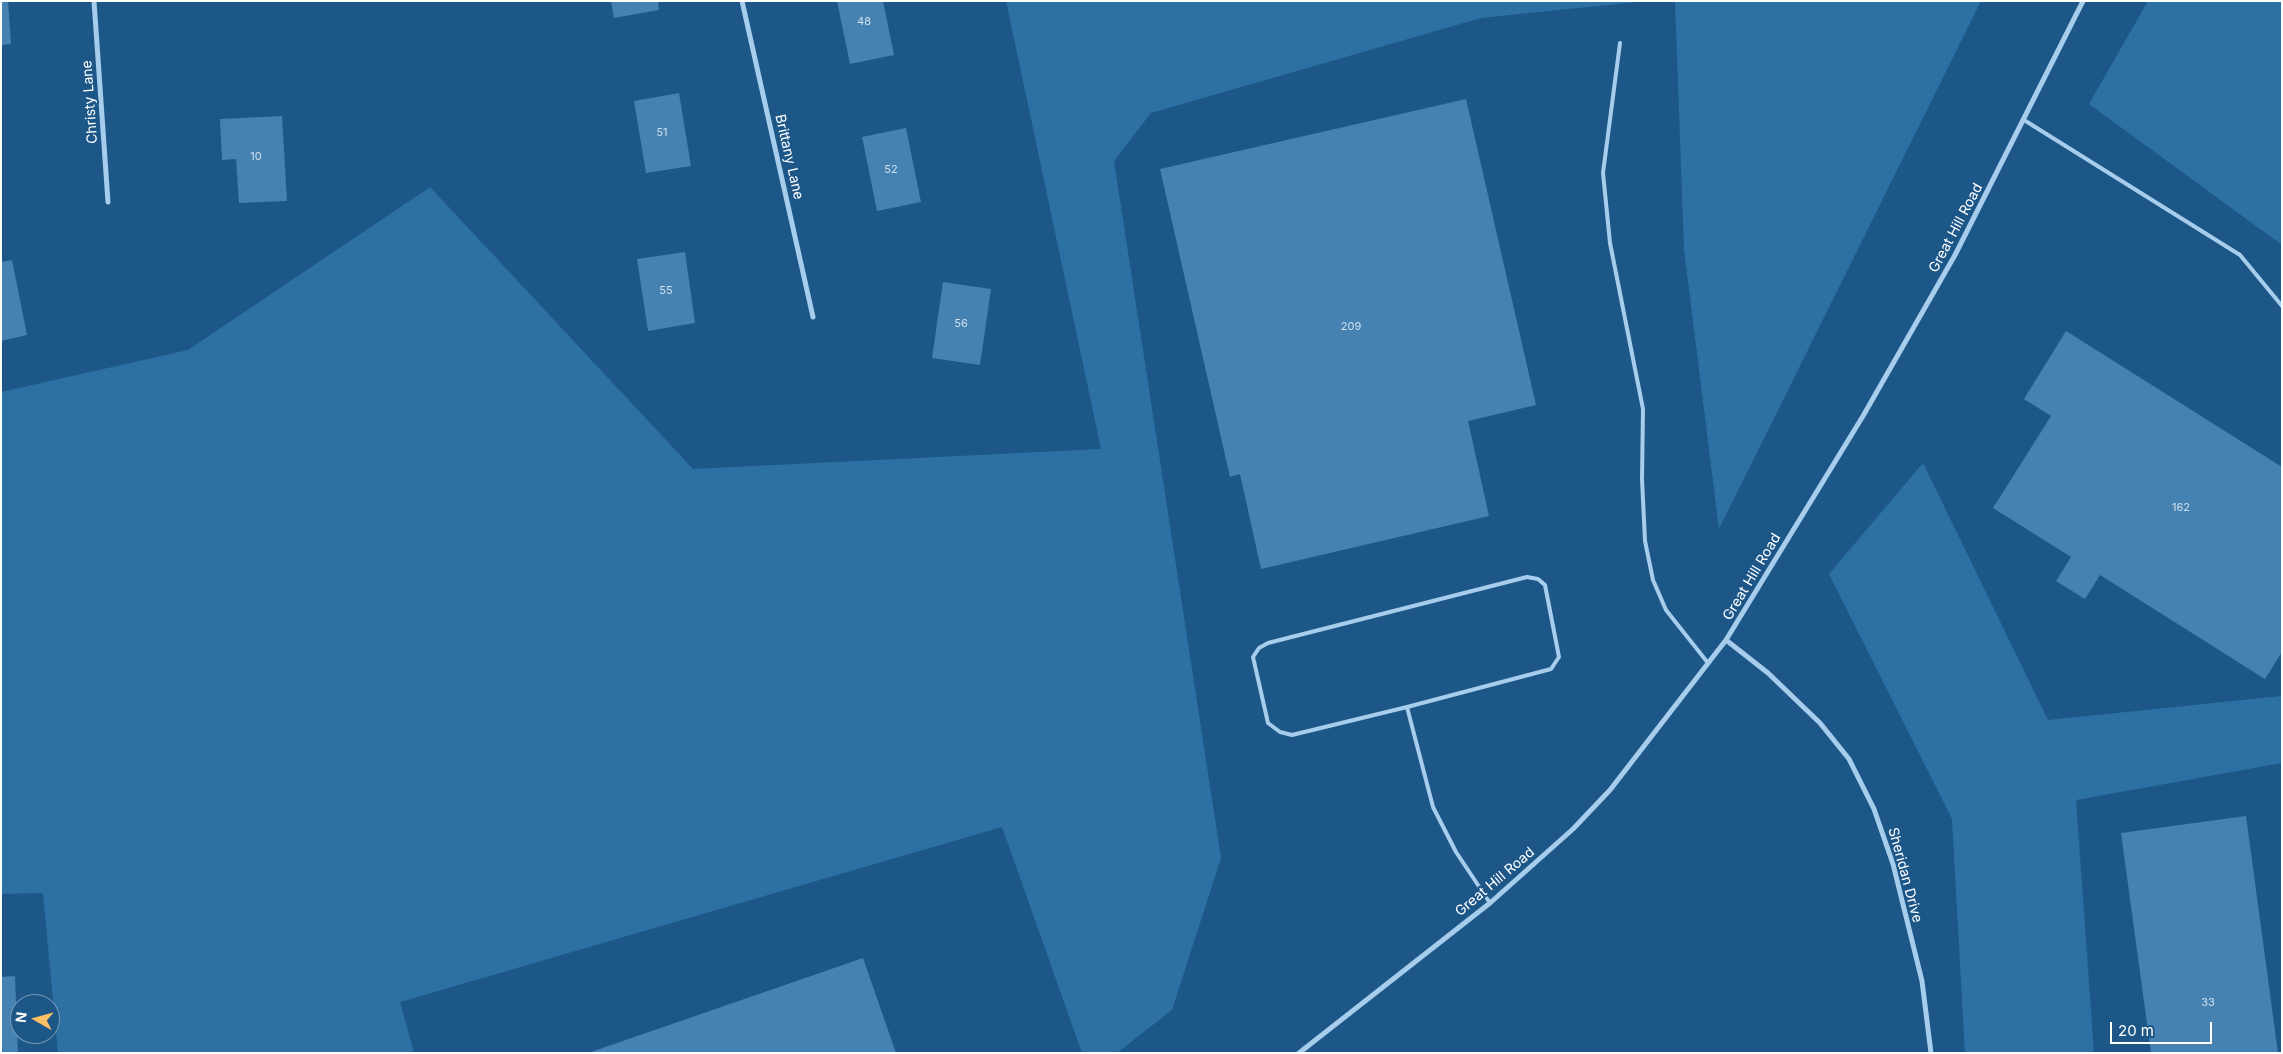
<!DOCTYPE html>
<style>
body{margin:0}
#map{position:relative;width:2283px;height:1054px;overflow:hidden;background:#1d5788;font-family:Inter,sans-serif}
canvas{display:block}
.frame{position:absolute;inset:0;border:2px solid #fff;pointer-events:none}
.north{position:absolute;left:10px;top:994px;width:50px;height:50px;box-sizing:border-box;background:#1d5788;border:1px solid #779ab8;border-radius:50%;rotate:277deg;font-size:14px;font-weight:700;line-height:20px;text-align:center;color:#fff}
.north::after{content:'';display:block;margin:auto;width:18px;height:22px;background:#fbbf64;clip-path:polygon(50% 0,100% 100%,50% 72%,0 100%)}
.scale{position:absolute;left:2110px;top:1022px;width:102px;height:22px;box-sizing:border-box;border:2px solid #fff;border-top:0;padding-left:6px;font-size:15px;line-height:18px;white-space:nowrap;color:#fff;-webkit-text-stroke:4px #1d5788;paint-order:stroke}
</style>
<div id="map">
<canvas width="2283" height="1054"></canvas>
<div class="frame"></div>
<div class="north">N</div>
<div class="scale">20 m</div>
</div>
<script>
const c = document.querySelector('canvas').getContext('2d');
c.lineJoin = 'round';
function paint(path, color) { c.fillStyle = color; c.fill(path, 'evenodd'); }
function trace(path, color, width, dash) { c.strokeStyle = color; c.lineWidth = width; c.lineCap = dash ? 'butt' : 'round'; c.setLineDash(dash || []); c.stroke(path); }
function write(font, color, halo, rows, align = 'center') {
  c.font = font + ' Inter,sans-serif'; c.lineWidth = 4; c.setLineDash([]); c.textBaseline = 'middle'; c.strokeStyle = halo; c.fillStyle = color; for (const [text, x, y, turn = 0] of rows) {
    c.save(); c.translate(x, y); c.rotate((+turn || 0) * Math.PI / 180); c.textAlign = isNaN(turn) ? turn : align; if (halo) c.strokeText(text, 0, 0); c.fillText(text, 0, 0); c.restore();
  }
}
const green = new Path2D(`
 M1006 1H1646L1481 18 1151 113 1114 161 1221 858 1172 1010 1117 1053H1082L1002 827 400 1002 414 1053H58L43 893 1 894V392L188 350 430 187 693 469 1101 449Z
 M1675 1H1981L1719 529 1684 249Z
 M2148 1H2282V245L2089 104Z
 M1923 463 2048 720 2282 696V763L2076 800 2094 1053H1965L1952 819 1829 574Z`);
const building = new Path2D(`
 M1 1H8L11 44 1 45Z
 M611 1H658L659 10 614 18Z
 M837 1H883L894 55 850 64Z
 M679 93 691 166 646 173 634 101Z
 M1466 99 1536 405 1468 421 1489 516 1261 569 1240 474 1230 477 1160 169Z
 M282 116 287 201 239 203 236 159 222 160 220 119Z
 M906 128 921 202 877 211 862 137Z
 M685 252 695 323 648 331 637 259Z
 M12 260 27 335 1 341V262Z
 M943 282 991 289 980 365 932 358Z
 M2066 331 2282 467V652L2265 679 2100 575 2085 599 2056 581 2071 557 1993 508 2051 416 2024 399Z
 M2246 816 2278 1053H2151L2121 833Z
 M863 958 896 1053H591V1052Z
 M15 976 18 1053H1V977Z`);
const lane = new Path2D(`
 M1620 43 1603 173 1610 243 1643 409 1642 479 1645 541 1653 580 1666 610 1708 663
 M2024 120 2240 255 2282 306
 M1407 707 1551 669 1559 657 1545 585 1538 579 1527 577 1268 643 1259 648 1253 657 1268 723 1280 732 1292 735 1407 707 1433 807 1456 852 1490 903`);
const street = new Path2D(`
 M94 1 108 202
 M742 1 813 317
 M1726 640 1768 673 1820 723 1849 759 1874 809 1893 864 1922 981 1931 1053
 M1299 1053 1490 903 1573 829 1610 790 1726 640 1863 416 1955 255 2083 1`);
const numberNames = [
 ["48",864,22],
 ["51",662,133],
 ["10",256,157],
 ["52",891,170],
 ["55",666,291],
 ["56",961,324],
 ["209",1351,327],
 ["162",2181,508],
 ["33",2208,1003]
];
const streetNames = [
 ["Christy Lane",90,102,-94],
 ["Brittany Lane",789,157,77],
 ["Great Hill Road",1956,228,-62],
 ["Great Hill Road",1752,577,-59],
 ["Sheridan Drive",1905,875,75],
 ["Great Hill Road",1495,882,-40]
];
paint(green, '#2d70a4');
paint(building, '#4581b1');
trace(lane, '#a6cdeb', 4);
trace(street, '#a6cdeb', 5);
write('11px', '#d0e0ec', null, numberNames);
write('14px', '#fff', '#1d5788', streetNames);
</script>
